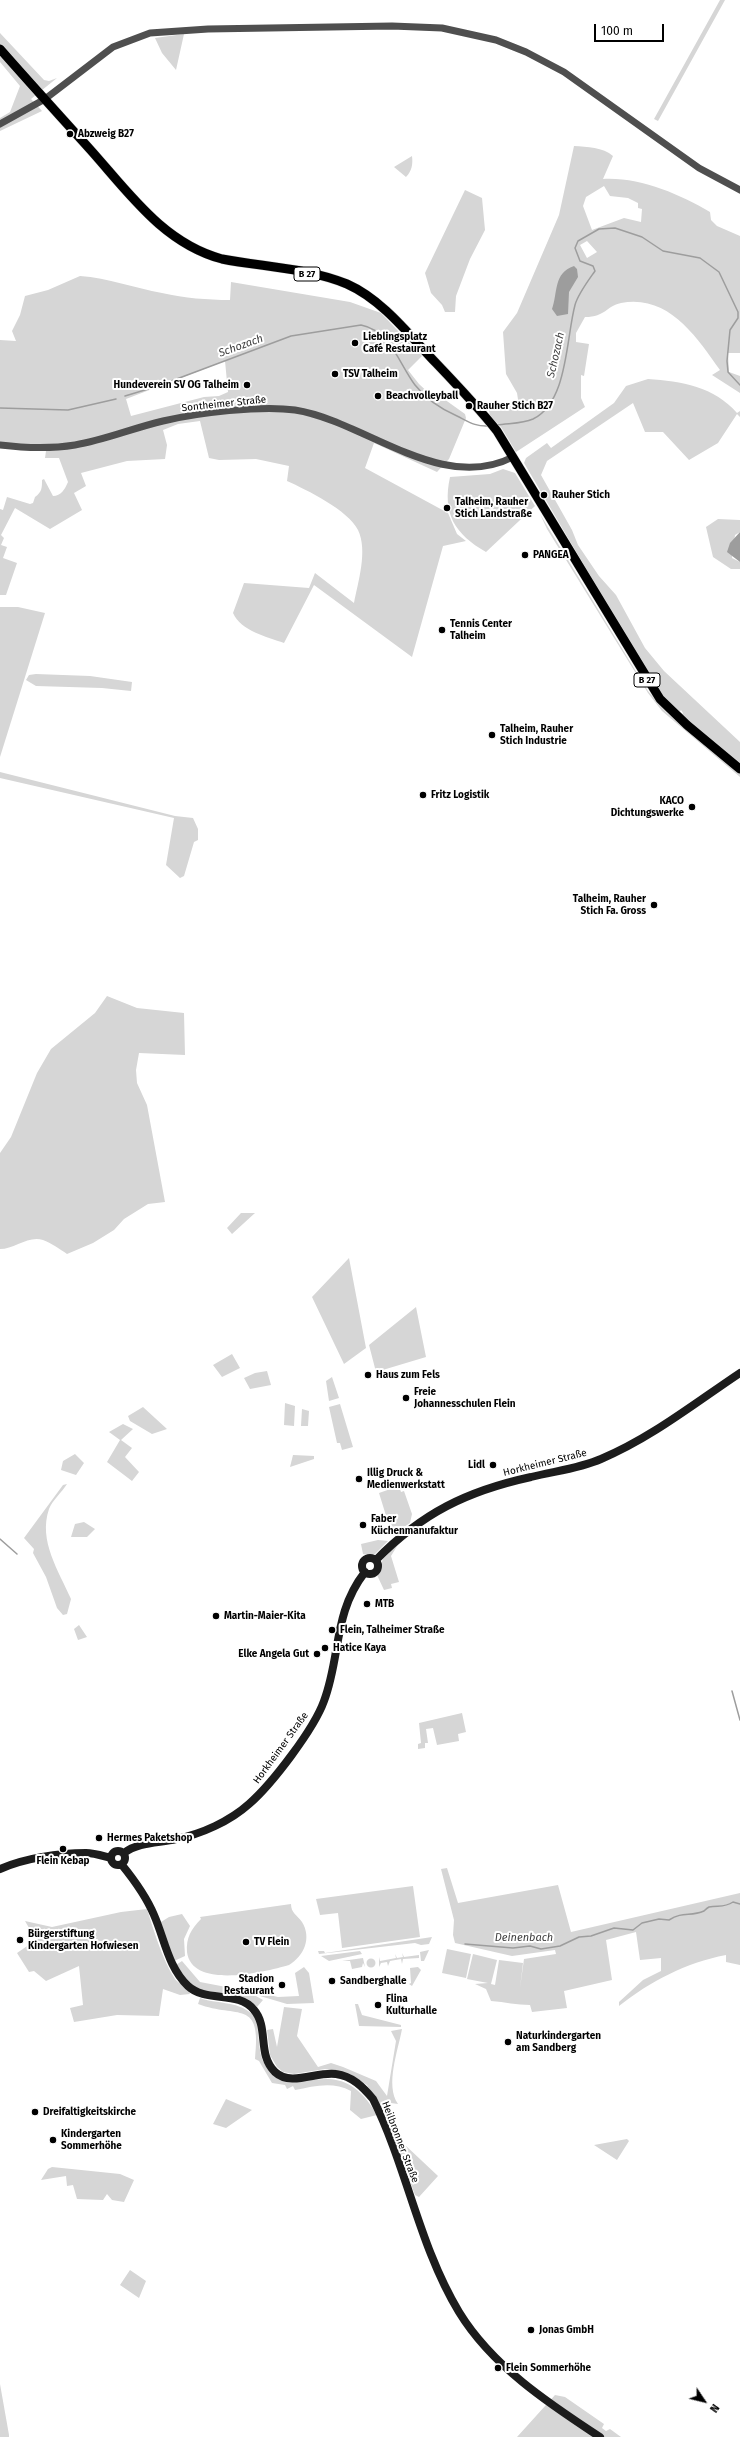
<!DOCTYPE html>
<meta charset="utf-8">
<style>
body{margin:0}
#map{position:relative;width:740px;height:2437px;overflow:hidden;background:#fff;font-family:"Fira Sans",sans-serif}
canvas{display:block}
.north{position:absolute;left:684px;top:2381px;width:40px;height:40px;-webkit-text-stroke:3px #fff;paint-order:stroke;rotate:125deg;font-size:11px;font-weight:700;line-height:16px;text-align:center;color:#000}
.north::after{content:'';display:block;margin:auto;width:14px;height:18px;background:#000;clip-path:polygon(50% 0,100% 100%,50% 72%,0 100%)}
.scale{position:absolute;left:594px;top:24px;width:70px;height:18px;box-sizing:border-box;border:2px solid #000;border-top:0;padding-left:5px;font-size:12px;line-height:14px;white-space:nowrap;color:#000;-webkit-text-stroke:3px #fff;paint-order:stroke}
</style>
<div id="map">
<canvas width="740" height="2437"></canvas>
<div class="north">N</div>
<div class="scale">100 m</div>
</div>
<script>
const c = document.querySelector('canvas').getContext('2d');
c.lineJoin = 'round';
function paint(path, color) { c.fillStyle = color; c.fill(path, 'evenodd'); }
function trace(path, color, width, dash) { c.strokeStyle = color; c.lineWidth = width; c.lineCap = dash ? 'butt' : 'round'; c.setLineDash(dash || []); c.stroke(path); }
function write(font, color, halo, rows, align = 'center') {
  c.font = font + ' "Fira Sans",sans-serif'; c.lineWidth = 4; c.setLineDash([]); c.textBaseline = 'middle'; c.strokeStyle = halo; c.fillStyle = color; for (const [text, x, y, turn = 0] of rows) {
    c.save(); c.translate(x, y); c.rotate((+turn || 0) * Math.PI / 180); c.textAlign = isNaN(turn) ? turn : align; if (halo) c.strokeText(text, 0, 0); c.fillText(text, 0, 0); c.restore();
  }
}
const green = new Path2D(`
 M720 0H725L658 121 654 119Z
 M0 33 44 80 49 81 57 78 31 99 42 111 0 131V118L10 112 20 86 0 62Z
 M184 34 176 70 162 53 155 38Z
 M574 146C587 147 603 147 613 156L603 179C640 177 679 194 710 212L711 220 717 226 740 236V353H728L729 372 740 376V393L712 375 720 370C696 336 668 294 621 303 606 306 606 317 585 317L576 333V342L589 344 584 376 581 375V398L585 407 516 452 501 427 490 416 488 405 519 406 517 393 506 374 503 332 517 313 559 215ZM604 186 610 196 628 198 638 203V208L642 209 641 222 624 218 592 230 583 206 586 197ZM587 241 597 252 587 258 580 245Z
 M412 156C413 164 412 171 406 177L394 167Z
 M465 190 482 198 485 230 470 259 456 296 455 312H445L442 305 431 293 425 273Z
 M80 276C108 278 135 288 162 293 185 298 207 300 230 300L231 282 350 302 381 313 422 356 408 370 419 384 433 397 437 394 465 414 466 418 449 459 437 472 374 443 365 468 448 513 457 534 466 541 443 546 412 657 314 585 284 643C267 637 241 631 233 613L244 583 309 588 315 573 354 603C358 582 368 551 358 530 348 510 307 490 287 481L289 466 256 459 219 460 209 458 200 421 178 424 163 430 167 445 165 459 127 461 81 473 86 486 74 493 82 510 50 529 15 508 1 535 4 538 1 545 7 547 3 558 17 563 6 595H0V509L3 510 7 497 30 504 33 503 35 497C42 492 42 488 42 480L44 479 53 496C61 496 65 489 68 482L59 458H45L46 451 0 448V340L16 341 12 331 20 315 25 296 48 290ZM225 361 228 392 219 396 204 397 131 416 126 399Z
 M648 379C681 381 715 387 737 413L740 411V417L737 414 718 443 689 460 663 432H645L633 403 547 461 541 475 572 530 578 545 599 576 616 595 645 648 664 671 740 742V766L681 717 683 713 681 710 678 714 662 698 524 463 526 458 547 443 551 448 614 403 626 386Z
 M503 469 515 473 535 506 486 552C455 534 442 514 450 477L490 474Z
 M540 514 648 691 666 712 740 774V777L662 711 648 693 547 529Z
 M718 519 740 520V532L735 535 732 558 740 562V569H731L713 557 706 527Z
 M0 607H18L45 613 0 757Z
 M36 674 90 676 132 682 131 691 102 688 36 686 26 680 29 675Z
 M0 772 175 816 193 818 198 829V840L194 842 184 876 180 878 166 865 174 818 0 778Z
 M107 996 137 1008 184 1013 185 1055 139 1053 136 1070 137 1083 147 1105 165 1202 148 1204 124 1219 114 1230 93 1243 67 1254C60 1249 51 1243 43 1240 29 1235 14 1249 0 1249V1153L11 1137 37 1073 51 1049 95 1013Z
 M241 1213H255L232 1234 227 1228Z
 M349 1258 366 1348 344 1364 312 1297Z
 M416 1307 426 1357 376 1372 369 1345Z
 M232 1354 240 1368 222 1377 213 1365Z
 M267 1371 271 1385 250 1389 244 1378 255 1373Z
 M332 1377 339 1398 329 1401 326 1381Z
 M285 1403 295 1406 294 1426 284 1425Z
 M340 1404 353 1447 342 1450 340 1443H337L329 1407Z
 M143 1407 167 1429 152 1434 130 1421 128 1416Z
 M302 1409 309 1411 308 1426H301Z
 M123 1424 133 1429 121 1440 132 1448 125 1457 139 1472 132 1481 107 1462 120 1440 109 1432Z
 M75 1454 84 1463 76 1475 61 1470 63 1461Z
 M293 1455 314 1456V1459L290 1467Z
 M67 1484C62 1492 52 1501 49 1509 38 1541 59 1571 71 1599L67 1614 63 1615 57 1608 46 1577 33 1553 34 1549 24 1538 63 1485Z
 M399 1486 401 1492 404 1491 412 1514 410 1523 392 1535 379 1493Z
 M84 1522 95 1529 87 1537H71L75 1524Z
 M378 1540 388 1541 373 1556 363 1554 361 1544Z
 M399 1543 391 1556 399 1582 391 1584 392 1588 384 1590 377 1575 383 1559Z
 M79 1625 87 1637 78 1640 74 1629Z
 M462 1713 466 1732 458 1734 459 1741 437 1745 433 1728 426 1729 428 1743H425V1748L418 1749V1744L421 1743 419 1723Z
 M447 1868 458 1903 558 1885 571 1932 740 1893V1965L726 1962V1955C685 1963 651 1981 619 2006V2002L643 1980 661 1971V1958L640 1960 636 1932 606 1940 612 1980 564 1991 567 2008 532 2012 530 2005C517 2005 505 2002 491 2001L486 1989 475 1984 488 1983 467 1979 473 1954 497 1960 491 1984 495 1985 499 1960 523 1963 520 1988 524 1959 556 1954 555 1950 512 1956 455 1943 453 1935 454 1920 441 1869Z
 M413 1886 420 1937 342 1948 338 1913 320 1915 316 1899Z
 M291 1904C291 1913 297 1915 302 1922 312 1938 304 1956 289 1965 265 1972 192 1990 187 1952 186 1938 191 1929 201 1919L200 1917Z
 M147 1909C154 1931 162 1959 175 1979 179 1984 185 1985 190 1994L180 1995 163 1989 159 2016 117 2015 74 2022 70 2008 83 2005 79 1966 46 1981 34 1971 29 1972 17 1953 36 1940 25 1921 52 1927 121 1912Z
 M182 1914 190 1926 184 1939 185 1956 174 1961 161 1922 169 1917Z
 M432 1937 429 1944 421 1945 415 1943 319 1954 318 1951H324L325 1953Z
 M447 1949 471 1954 466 1978 442 1973Z
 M429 1950 424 1961H421L420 1952Z
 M360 1951 362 1954 329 1961 321 1956Z
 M402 1953 404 1957 419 1955V1958L403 1959 402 1964 401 1959 390 1961 388 1966 387 1962 381 1963 379 1967V1957L380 1961 396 1958 395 1954 397 1958 403 1957Z
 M363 1958 365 1967 363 1963 362 1967 352 1969 350 1961H342Z
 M366.5 1963a4.5 4.5 0 1 1 9 0a4.5 4.5 0 1 1-9 0Z
 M182 1961 200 1982 247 1991 263 2000 257 2007C235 1988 215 1999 198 1989 189 1983 183 1974 176 1965Z
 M304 1967 309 1973 314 2003 287 2004 260 1996 261 1993 278 1997 299 1996 295 1973Z
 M418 1967 421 1970 412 1986 409 1984 411 1983 410 1968Z
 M200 1998C220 2005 239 2000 255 2017 260 2032 257 2052 265 2065 292 2109 336 2043 377 2115L361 2119 350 2110 351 2091C333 2081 314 2086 295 2090L293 2086 287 2089 285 2085 272 2083 259 2061 255 2059C262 1998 238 2019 198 2004Z
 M355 2004H358L362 2015 401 2025V2027L359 2026Z
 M284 2007 302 2009 297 2036 318 2067 331 2063 343 2067 376 2081 387 2096 396 2041 391 2031 402 2029C398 2051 385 2085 398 2104L384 2102 385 2115 367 2085 350 2074 325 2069 294 2074 283 2072 277 2067 270 2055 267 2030 273 2029 277 2047Z
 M226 2099 252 2110 226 2128 213 2124Z
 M627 2139 629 2141 617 2160 594 2145Z
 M404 2144 438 2176 419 2197 415 2195 398 2149Z
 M52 2167 120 2174 134 2180 124 2202 112 2200 107 2194 103 2200 77 2199 73 2185 67 2186 66 2176 41 2180 48 2169Z
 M130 2270 146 2281 139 2298 120 2285Z
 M0 2384 9 2435V2437H0Z
 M555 2395 565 2397 604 2424 602 2428 606 2431 610 2429 621 2437H517Z`);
const water = new Path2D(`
 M574 266 577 269 578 277 569 292 568 314 557 316 552 309C558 293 553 273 574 266Z
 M740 532V562L727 552 730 543Z`);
const stream = new Path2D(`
 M125 396 158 386 291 336 361 325C391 331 399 364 415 385 426 399 441 409 457 416 469 422 476 427 489 426
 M0 408 68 410 116 399
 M497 425C508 423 522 424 533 419 568 402 566 338 575 305 578 294 588 281 595 271L593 266 580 261 575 248 578 241 599 229 615 228 642 237 663 251 700 258 719 272 738 312V318L730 330 727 361 728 372 740 385
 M0 1539 17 1554
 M732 1691 740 1720
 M465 1944 513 1948 530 1946 541 1949 560 1946 579 1937 591 1936 614 1928 633 1930 642 1923 659 1919 669 1920C683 1911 690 1917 704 1911 705 1910 707 1908 709 1907 718 1905 724 1908 733 1902L740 1904`);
const tertiary = new Path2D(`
 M0 124 45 99 113 47 150 33 208 29 392 26 442 28 496 40 526 52 564 72 699 168 740 190
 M0 445C25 448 50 449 75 445 105 440 133 428 163 421 197 413 261 405 295 410 365 421 441 494 513 457`);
const secondary = new Path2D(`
 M362 1566a8 8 0 1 1 16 0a8 8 0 1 1-16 0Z
 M376 1560C422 1513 467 1491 531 1477 554 1471 578 1469 601 1459 651 1438 695 1403 740 1373
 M111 1858a7 7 0 1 1 14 0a7 7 0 1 1-14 0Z
 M124 1853C138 1842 159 1843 176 1839 202 1834 230 1821 249 1804 272 1784 314 1729 324 1701 341 1656 333 1613 365 1572
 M122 1865C135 1881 146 1896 154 1915 165 1940 168 1967 188 1986 206 2003 238 1990 254 2010 269 2027 257 2055 275 2072 291 2087 317 2071 336 2074 352 2076 363 2087 373 2099 407 2167 419 2246 459 2312 492 2366 548 2403 600 2437
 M0 1869C25 1858 59 1853 86 1853 94 1853 103 1856 111 1858`);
const primary = new Path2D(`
 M0 49C29 82 58 114 87 146 127 190 162 243 222 259 263 267 309 268 347 284 383 300 410 336 436 363 457 385 478 407 497 431L660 699 687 725 740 769`);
const markers = [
 [70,134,4,"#000"],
 [355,343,4,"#000"],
 [335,374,4,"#000"],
 [247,385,4,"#000"],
 [378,396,4,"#000"],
 [469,406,4,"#000"],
 [544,495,4,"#000"],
 [447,508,4,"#000"],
 [525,555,4,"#000"],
 [442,630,4,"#000"],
 [492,735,4,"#000"],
 [423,795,4,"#000"],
 [692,807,4,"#000"],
 [654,905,4,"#000"],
 [368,1375,4,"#000"],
 [406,1398,4,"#000"],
 [493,1465,4,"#000"],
 [359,1479,4,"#000"],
 [363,1525,4,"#000"],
 [367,1604,4,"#000"],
 [216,1616,4,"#000"],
 [332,1630,4,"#000"],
 [325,1648,4,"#000"],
 [317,1654,4,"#000"],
 [99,1838,4,"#000"],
 [63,1849,4,"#000"],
 [20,1940,4,"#000"],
 [246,1942,4,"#000"],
 [332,1981,4,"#000"],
 [282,1985,4,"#000"],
 [378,2005,4,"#000"],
 [508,2042,4,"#000"],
 [35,2112,4,"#000"],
 [53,2140,4,"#000"],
 [531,2330,4,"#000"],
 [498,2368,4,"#000"]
];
const shields = [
 [307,274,26],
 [647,680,26]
];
const shieldNames = [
 ["B 27",307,274],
 ["B 27",647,680]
];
const poiNames = [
 ["Abzweig B27",78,134],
 ["Lieblingsplatz",363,337],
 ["Café Restaurant",363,349],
 ["TSV Talheim",343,374],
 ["Hundeverein SV OG Talheim",239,385,"right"],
 ["Beachvolleyball",386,396],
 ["Rauher Stich B27",477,406],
 ["Rauher Stich",552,495],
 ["Talheim, Rauher",455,502],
 ["Stich Landstraße",455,514],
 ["PANGEA",533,555],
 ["Tennis Center",450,624],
 ["Talheim",450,636],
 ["Talheim, Rauher",500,729],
 ["Stich Industrie",500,741],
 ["Fritz Logistik",431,795],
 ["KACO",684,801,"right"],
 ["Dichtungswerke",684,813,"right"],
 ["Talheim, Rauher",646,899,"right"],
 ["Stich Fa. Gross",646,911,"right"],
 ["Haus zum Fels",376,1375],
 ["Freie",414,1392],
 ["Johannesschulen Flein",414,1404],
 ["Lidl",485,1465,"right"],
 ["Illig Druck &",367,1473],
 ["Medienwerkstatt",367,1485],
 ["Faber",371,1519],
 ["Küchenmanufaktur",371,1531],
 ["MTB",375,1604],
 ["Martin-Maier-Kita",224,1616],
 ["Flein, Talheimer Straße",340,1630],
 ["Hatice Kaya",333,1648],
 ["Elke Angela Gut",309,1654,"right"],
 ["Hermes Paketshop",107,1838],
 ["Flein Kebap",63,1861,"center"],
 ["Bürgerstiftung",28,1934],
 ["Kindergarten Hofwiesen",28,1946],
 ["TV Flein",254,1942],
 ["Stadion",274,1979,"right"],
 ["Restaurant",274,1991,"right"],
 ["Sandberghalle",340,1981],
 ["Flina",386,1999],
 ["Kulturhalle",386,2011],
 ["Naturkindergarten",516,2036],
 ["am Sandberg",516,2048],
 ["Dreifaltigkeitskirche",43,2112],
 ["Kindergarten",61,2134],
 ["Sommerhöhe",61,2146],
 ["Jonas GmbH",539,2330],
 ["Flein Sommerhöhe",506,2368]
];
const streetNames = [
 ["Sontheimer Straße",224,404,-6],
 ["Horkheimer Straße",545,1463,-14],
 ["Horkheimer Straße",281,1748,-54],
 ["Heilbronner Straße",400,2142,69]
];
const waterNames = [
 ["Schozach",241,346,-20],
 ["Schozach",556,355,-77],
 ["Deinenbach",524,1938]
];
paint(green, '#d6d6d6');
paint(water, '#9d9d9d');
trace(stream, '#9d9d9d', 1.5);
trace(primary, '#dbdbdb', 10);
trace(tertiary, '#4f4f4f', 7);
trace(secondary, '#1c1c1c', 8);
trace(primary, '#000', 9);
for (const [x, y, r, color] of markers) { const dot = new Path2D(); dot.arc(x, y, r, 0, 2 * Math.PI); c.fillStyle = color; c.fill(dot); trace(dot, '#fff', 1.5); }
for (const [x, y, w] of shields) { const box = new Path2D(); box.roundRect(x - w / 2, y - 7, w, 14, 3); c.fillStyle = '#fff'; c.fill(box); trace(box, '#000', 1); }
write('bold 9px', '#000', null, shieldNames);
write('bold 10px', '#000', '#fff', poiNames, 'left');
write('10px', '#000', '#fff', streetNames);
write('italic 11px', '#3e3e3e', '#fff', waterNames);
</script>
